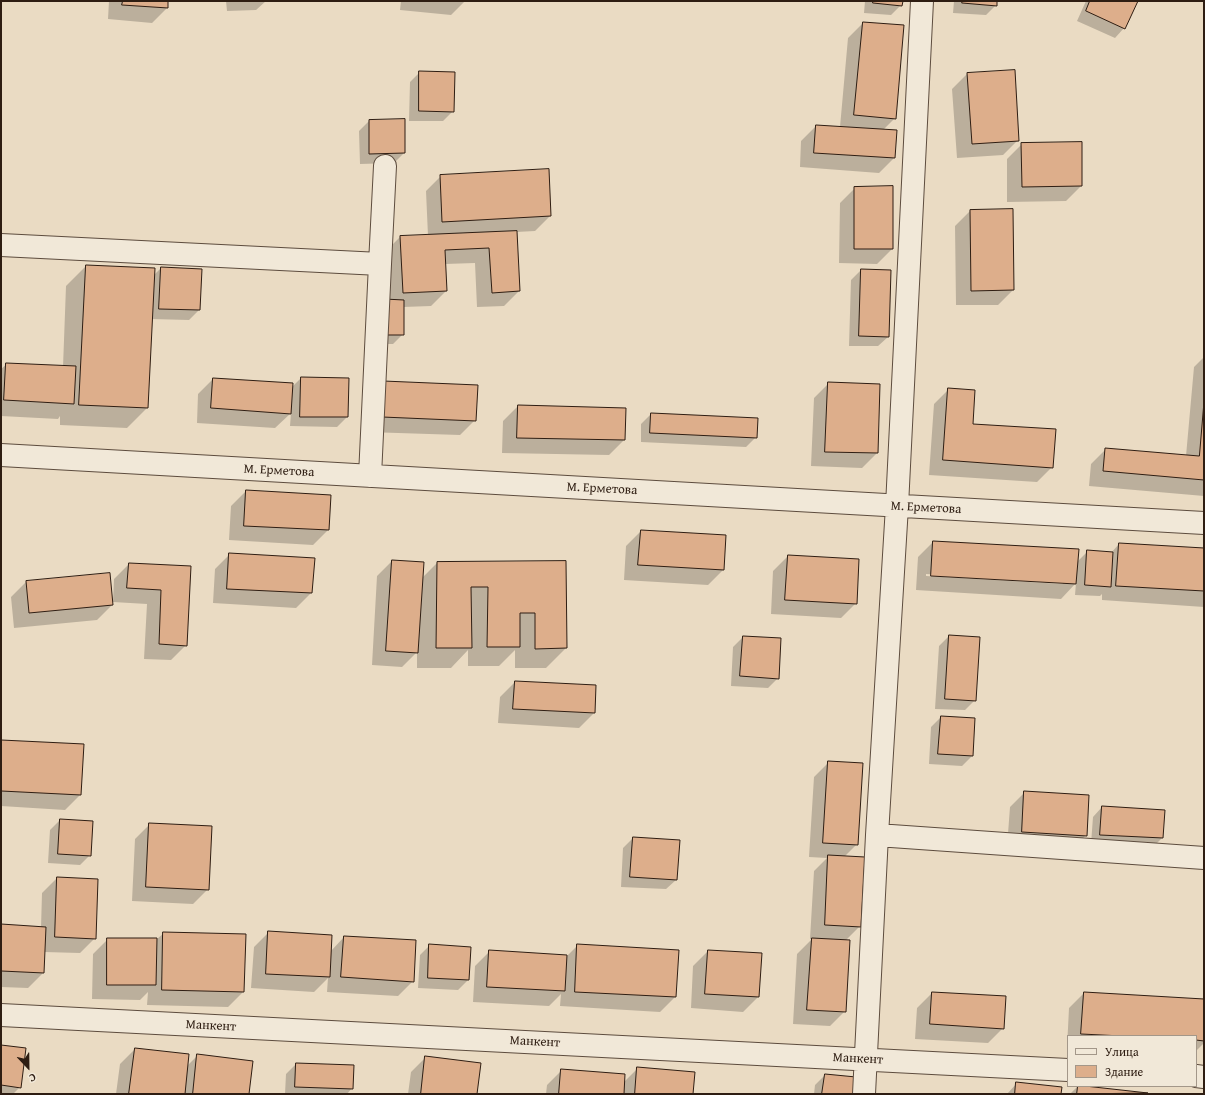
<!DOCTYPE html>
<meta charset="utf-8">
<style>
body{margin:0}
#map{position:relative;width:1205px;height:1095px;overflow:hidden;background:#eadbc3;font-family:"Gentium Book Plus",serif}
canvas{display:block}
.frame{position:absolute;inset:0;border:2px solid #2e1d12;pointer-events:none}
.legend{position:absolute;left:1067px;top:1035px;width:130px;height:52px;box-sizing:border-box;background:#f1e8d8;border:1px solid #a39789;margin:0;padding:5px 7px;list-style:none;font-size:12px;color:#2e1d12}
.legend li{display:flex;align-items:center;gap:8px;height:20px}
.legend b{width:20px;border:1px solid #a39789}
.north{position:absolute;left:8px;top:1047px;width:40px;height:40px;-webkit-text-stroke:3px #f1e8d8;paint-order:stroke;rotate:158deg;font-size:11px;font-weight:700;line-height:16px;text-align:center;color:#2e1d12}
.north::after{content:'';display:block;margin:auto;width:14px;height:18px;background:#2e1d12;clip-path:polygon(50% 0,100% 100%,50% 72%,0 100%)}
</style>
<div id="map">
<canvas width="1205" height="1095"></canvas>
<div class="frame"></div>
<ul class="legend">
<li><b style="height:5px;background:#f1e8d8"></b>Улица</li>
<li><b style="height:11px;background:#ddae8b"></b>Здание</li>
</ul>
<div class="north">С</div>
</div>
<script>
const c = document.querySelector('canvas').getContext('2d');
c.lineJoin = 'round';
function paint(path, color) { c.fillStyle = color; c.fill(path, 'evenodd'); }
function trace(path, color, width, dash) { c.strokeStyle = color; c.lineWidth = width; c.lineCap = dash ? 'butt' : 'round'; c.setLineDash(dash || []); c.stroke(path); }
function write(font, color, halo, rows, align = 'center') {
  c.font = font + ' "Gentium Book Plus",serif'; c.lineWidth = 3.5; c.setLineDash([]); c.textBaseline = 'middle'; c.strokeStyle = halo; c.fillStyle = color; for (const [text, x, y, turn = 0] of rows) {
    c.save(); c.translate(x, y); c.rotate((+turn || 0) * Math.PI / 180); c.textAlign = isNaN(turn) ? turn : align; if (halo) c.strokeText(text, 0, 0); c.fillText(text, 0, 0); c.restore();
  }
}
const shadow = new Path2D(`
 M109 1H167V8L152 23 108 19Z
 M226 1H266L256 10 227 11Z
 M401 1H465L451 15 400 10Z
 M865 1H902L901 5 891 15 864 13Z
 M954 1H996V5L986 15 953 13Z
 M1086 1H1137L1124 28 1115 38 1077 21Z
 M863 23 903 26 895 118 883 130 894 158 879 173 800 167 801 141 816 126 840 127 848 38Z
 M420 72 453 111 443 121H409L410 82Z
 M967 74 1018 140 1003 155 957 158 952 89Z
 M404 120V153L394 163 360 164 359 131 369 121Z
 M1081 143V186L1066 201 1007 202V159L1022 144Z
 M441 176 550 216 535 231 516 232 519 291 504 306 477 307 475 263 445 264 446 291 431 306 403 307V334L393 344H374L385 252 400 237 428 236 426 191Z
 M855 188 892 249 877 264 839 263 840 203Z
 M970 211 1013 290 998 305H956L955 226Z
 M86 266 153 276 161 268 201 270 199 310 189 320 151 319 147 408 127 428 60 425V416L58 419 1 416V369L7 364 63 367 66 286Z
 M861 270 888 337 878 346H849L851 280Z
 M1204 357V496L1089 486 1091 464 1106 449 1186 456 1194 367Z
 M301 378 348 379 347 417 337 427 290 426 291 413 275 428 197 423 198 394 213 379 292 387Z
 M829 383 879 385 877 453 862 468 811 466 814 398Z
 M949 389 971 425 1052 467 1037 482 929 475 934 404Z
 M368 397 475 420 460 435 367 432Z
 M518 406 624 440 609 455 502 453 503 421Z
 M651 414 756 437 746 447 641 442V424Z
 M246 491 328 530 313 545 229 540 231 506Z
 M641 531 725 536 723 570 708 585 624 580 626 546Z
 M933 542 1077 562 1087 552 1111 553 1119 544 1204 549V607L1102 600V594L1100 596 1075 595 1076 583 1061 599 916 590 918 557ZM926 574 1063 582V584L926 576Z
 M230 554 314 559 311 593 296 608 213 603 215 569Z
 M788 556 856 603 841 618 771 614 773 571Z
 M392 561 422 578 437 563 565 562 566 648 546 668H515V650L499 666H468V650L451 668H417V652L402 667 372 665 377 576Z
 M129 564 190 567 186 645 171 660 144 659 147 604 113 602 114 579Z
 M26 582 112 605 97 620 14 628 11 597Z
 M949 636 975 700 965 710 935 709 939 646Z
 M743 637 778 678 768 688 731 686 733 647Z
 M515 682 595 686 594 713 579 728 498 723 500 697Z
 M941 717 974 719 972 756 962 766 929 764 931 727Z
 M1 741 80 795 65 810 1 806Z
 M829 762 857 844 844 857 860 926 845 941V1011L830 1026 793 1024 797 954 812 939H810L814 871 827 858 809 857 814 777Z
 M1025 792 1086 835 1071 850 1007 847 1010 807Z
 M1102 807 1162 838 1152 848 1091 844 1093 817Z
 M60 820 90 855 80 865 48 863 50 830Z
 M150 824 208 889 193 904 132 901 135 839Z
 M633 838 676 880 666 889 621 887 623 848Z
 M57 878 95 938 80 953 44 952 43 973 28 988 1 987V925L41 928 42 893Z
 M269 932 331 951 344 937 413 981 398 996 327 992 328 978 314 992 251 988 254 947Z
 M164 933 243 992 228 1007 147 1005 148 992 140 1000 92 999 93 954 108 939H157Z
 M430 945 470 948 468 980 458 990 418 988 420 955Z
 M578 945 678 951 675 997 660 1012 560 1006 561 994 549 1006 473 1002 475 966 490 951 567 956Z
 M708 951 758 997 743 1012 691 1008 693 966Z
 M932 993 1003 1028 988 1043 915 1039 917 1008Z
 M1084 993 1204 1000V1043L1196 1051V1036H1068V1048H1067L1069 1008Z
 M1 1046 20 1087 13 1094H1Z
 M135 1049 187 1066 198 1055 248 1094H116L120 1064Z
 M426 1057 476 1094H408L411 1072Z
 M296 1064 352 1088 347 1094H285L286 1074Z
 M637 1069 692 1094H546L547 1085 562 1070 624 1082Z
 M825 1075 853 1094H814L815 1085Z
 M1017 1083 1060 1094H1007Z
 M1078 1086 1147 1094H1070Z`);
const building = new Path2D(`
 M123 1H168V8L122 5Z
 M873 1H903L902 6 873 3Z
 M963 1H997V6L962 3Z
 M1090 1H1138L1125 29 1086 11Z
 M863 22 904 25 896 119 854 115Z
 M1015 70 1019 141 972 144 967 73Z
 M419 71 455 72 454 112 419 111Z
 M405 119V153L369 154V120Z
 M816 125 897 130 895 158 814 153Z
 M1082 142V186L1022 187 1021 143Z
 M549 169 551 216 442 222 440 175Z
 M893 186V249H854V187Z
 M1013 209 1014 290 971 291 970 210Z
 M517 231 520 291 492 293 489 248 445 250 447 291 403 293 400 236Z
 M86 265 155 268 148 408 79 405Z
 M161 267 202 269 200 310 159 309Z
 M861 269 891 270 889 337 859 336Z
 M384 299 404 300V335H384Z
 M6 363 76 366 74 404 4 400Z
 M301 377 349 378 348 417H300Z
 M213 378 293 383 291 414 211 408Z
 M383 381 478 385 476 421 382 417Z
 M828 382 880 384 878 453 825 452Z
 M948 388 975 390 973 424 1056 429 1053 468 943 460Z
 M1204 402V480L1103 471 1105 448 1199 456Z
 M518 405 626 408 625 440 517 438Z
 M651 413 758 418 757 438 650 433Z
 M246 490 331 495 329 530 244 526Z
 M641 530 726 535 724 570 638 565Z
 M933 541 1079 549 1076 584 931 576Z
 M1119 543 1204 548V591L1116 586Z
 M1087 550 1113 552 1111 587 1085 585Z
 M229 553 315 558 312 593 227 589Z
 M788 555 859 559 857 604 785 600Z
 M392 560 424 562 418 653 386 651Z
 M566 561 567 648 535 649V613H520V647H487L488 587H471L472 648H436L437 562Z
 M129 563 191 566 187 646 159 644 161 590 127 588Z
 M110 573 113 605 29 613 26 581Z
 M949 635 980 637 976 701 945 699Z
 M743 636 781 638 779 679 740 676Z
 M515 681 596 685 595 713 513 709Z
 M941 716 975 718 973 756 938 754Z
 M1 740 84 744 81 795 1 791Z
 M828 761 863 763 858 845 823 843Z
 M1024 791 1089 795 1087 836 1022 832Z
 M1102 806 1165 810 1163 838 1100 835Z
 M60 819 93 821 91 856 58 854Z
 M149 823 212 826 209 890 146 887Z
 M633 837 680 840 677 880 630 877Z
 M828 855 865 857 861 927 825 925Z
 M57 877 98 879 96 939 55 937Z
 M1 924 46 927 44 973 1 971Z
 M268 931 332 935 330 977 266 974Z
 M163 932 246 934 244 992 162 990Z
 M344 936 416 940 414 982 341 977Z
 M107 938H157L156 985H107Z
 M812 938 850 940 846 1012 807 1010Z
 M429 944 471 947 469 980 428 978Z
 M577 944 679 950 676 997 575 992Z
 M489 950 567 955 565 991 487 987Z
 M708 950 762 953 759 997 705 994Z
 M932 992 1006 996 1004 1029 930 1024Z
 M1084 992 1204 999V1041L1196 1040V1036H1122L1081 1034Z
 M1 1045 26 1048 21 1088 1 1085Z
 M135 1048 189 1054 185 1094H129Z
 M197 1054 253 1061 249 1094H193Z
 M425 1056 481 1063 477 1094H421Z
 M296 1063 354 1065 353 1089 295 1087Z
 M637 1067 695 1072 693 1094H635Z
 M561 1069 625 1074 624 1094H559Z
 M825 1074 856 1077 854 1094H822Z
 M1016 1082 1062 1087 1061 1094H1015Z
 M1078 1086H1085L1148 1093 1077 1094Z`);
const minor = new Path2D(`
 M1 245 380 264 370 476
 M380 264 385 166
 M1 455 1204 523
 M877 835 1204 858
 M1 1015 1068 1070
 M1196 1076 1204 1077
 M864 1094 877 835 897 506 922 1`);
const streetNames = [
 ["М. Ерметова",279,471,3],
 ["М. Ерметова",602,489,3],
 ["М. Ерметова",926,508,3],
 ["Манкент",211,1026,3],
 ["Манкент",535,1042,3],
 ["Манкент",858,1059,3]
];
paint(shadow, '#0003');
paint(building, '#ddae8b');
trace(building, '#2e1d12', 1);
trace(minor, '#5d4c3e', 24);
trace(minor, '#f1e8d8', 22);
write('13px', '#2e1d12', '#f1e8d8', streetNames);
</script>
